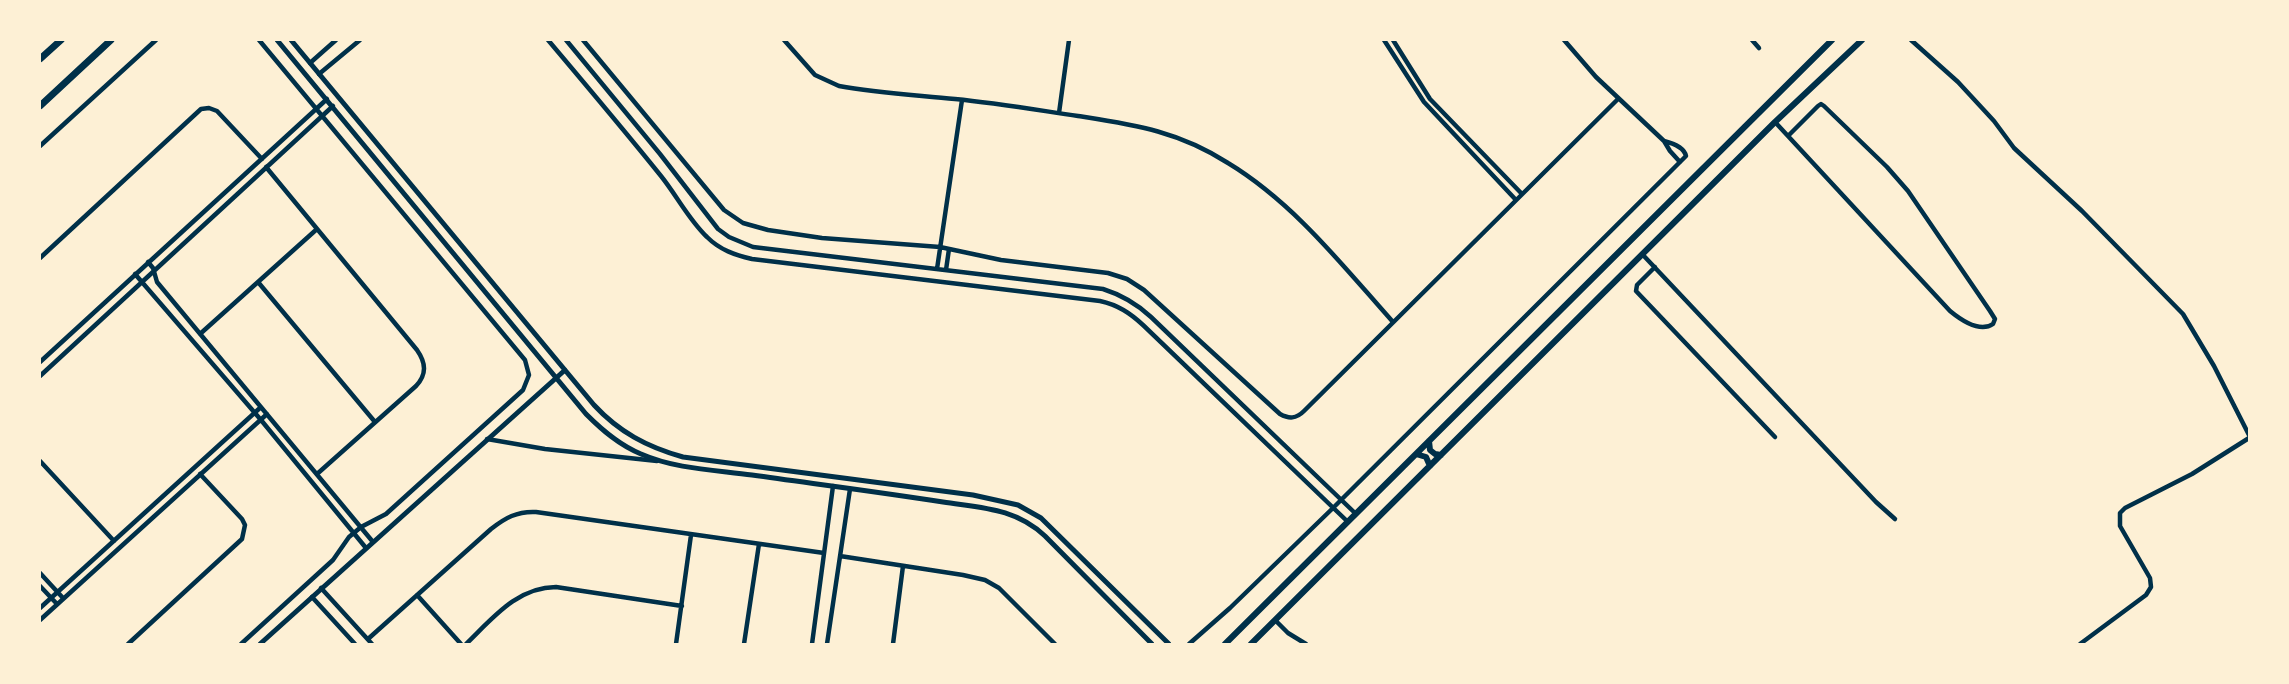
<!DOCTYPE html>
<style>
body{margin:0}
#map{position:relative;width:2289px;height:684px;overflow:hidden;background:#fdf0d5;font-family:"Source Sans 3",sans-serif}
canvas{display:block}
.frame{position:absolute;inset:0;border:41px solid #fdf0d5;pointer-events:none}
</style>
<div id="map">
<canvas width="2289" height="684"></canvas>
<div class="frame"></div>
</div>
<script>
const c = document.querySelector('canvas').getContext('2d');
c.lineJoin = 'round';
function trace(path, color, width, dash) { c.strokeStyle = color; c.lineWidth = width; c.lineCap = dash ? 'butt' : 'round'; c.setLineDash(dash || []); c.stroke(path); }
const minor = new Path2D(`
 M548 40C586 85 624 130 661 176 677 196 689 220 707 237 720 250 735 255 752 259L1100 301C1118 305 1130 313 1143 325L1348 522
 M566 40 660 154 718 229 729 237 753 247 1103 289C1122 295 1136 303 1151 317L1356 514
 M583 40 724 210 743 223 768 230 822 238 940 247 1001 260 1108 273 1127 279 1144 290 1280 414C1289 419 1296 419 1304 411L1618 99
 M784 40 815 75 839 86C877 93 916 95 955 99 996 103 1037 110 1078 116 1135 125 1178 131 1228 163 1294 203 1343 266 1393 322
 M1384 40 1424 102 1516 200
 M1393 40 1430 99 1522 194
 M1564 40 1596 77 1664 141 1670 151 1680 162
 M1752 40 1759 48
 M1911 40 1958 82 1994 121 2014 148 2082 211 2183 314 2214 366 2249 435
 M310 63 336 40
 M319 74 360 40
 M1059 113 1069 40
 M1775 122 1950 311C1961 320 1980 333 1993 324L1995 319 1990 311 1908 191 1887 167 1824 106 1821 104 1818 106 1788 136
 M40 146 156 40
 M266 167 417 350C426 363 427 374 416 386L317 474
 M1643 255 1876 502 1895 519
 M40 258 201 109 209 108 217 111 262 159
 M148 262 153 268 157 282 373 542
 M1655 267 1637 285 1636 291 1775 437
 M937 269 962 100
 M946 270 949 249
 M135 274 261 420 366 548
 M258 282 375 422
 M200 334 317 229
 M40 362 327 99
 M40 376 333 106
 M487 439 545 449 657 461
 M40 461 114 541
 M840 556 963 575 985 580 999 588 1055 644
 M40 573 63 598
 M40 586 57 604
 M321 588 372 644
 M417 595 461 644
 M312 597 355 644
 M40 608 261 407
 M40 620 267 414
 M1275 620 1288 633 1306 644
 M368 639 491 529C505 518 517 511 536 512L824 553
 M128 644 242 539 245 525 242 519 200 474
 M241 644 333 560 349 537 361 527 386 514 523 390 529 375 525 360 259 40
 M466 644C492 619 517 587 556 587L682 606
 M676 644 691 535
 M744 644 759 544
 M812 644 833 486
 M827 644 850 489
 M893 644 903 566
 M1189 644 1230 608 1333 508 1686 156C1684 147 1672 143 1664 141
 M2080 644 2146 595 2151 587 2150 578 2120 526V513L2125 508 2192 474 2249 438`);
const tertiary = new Path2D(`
 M277 40 586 414C602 430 619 445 641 454 675 469 715 470 752 475 816 484 880 492 943 502 982 508 1015 508 1045 536L1152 644
 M291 40 594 405C619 432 647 447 683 457L973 495 1018 505 1041 518 1169 644
 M260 644 565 370`);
const primary = new Path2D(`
 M1429 441 1430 450 1435 454 1441 455
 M1416 454 1426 457 1430 466
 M1225 644 1832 40
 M1251 644 1775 122 1862 40`);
const trunk = new Path2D(`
 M40 59 61 40
 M40 106 111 40`);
trace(minor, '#003049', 4.5);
trace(tertiary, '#003049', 5);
trace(primary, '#003049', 6);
trace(trunk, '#003049', 7);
</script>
